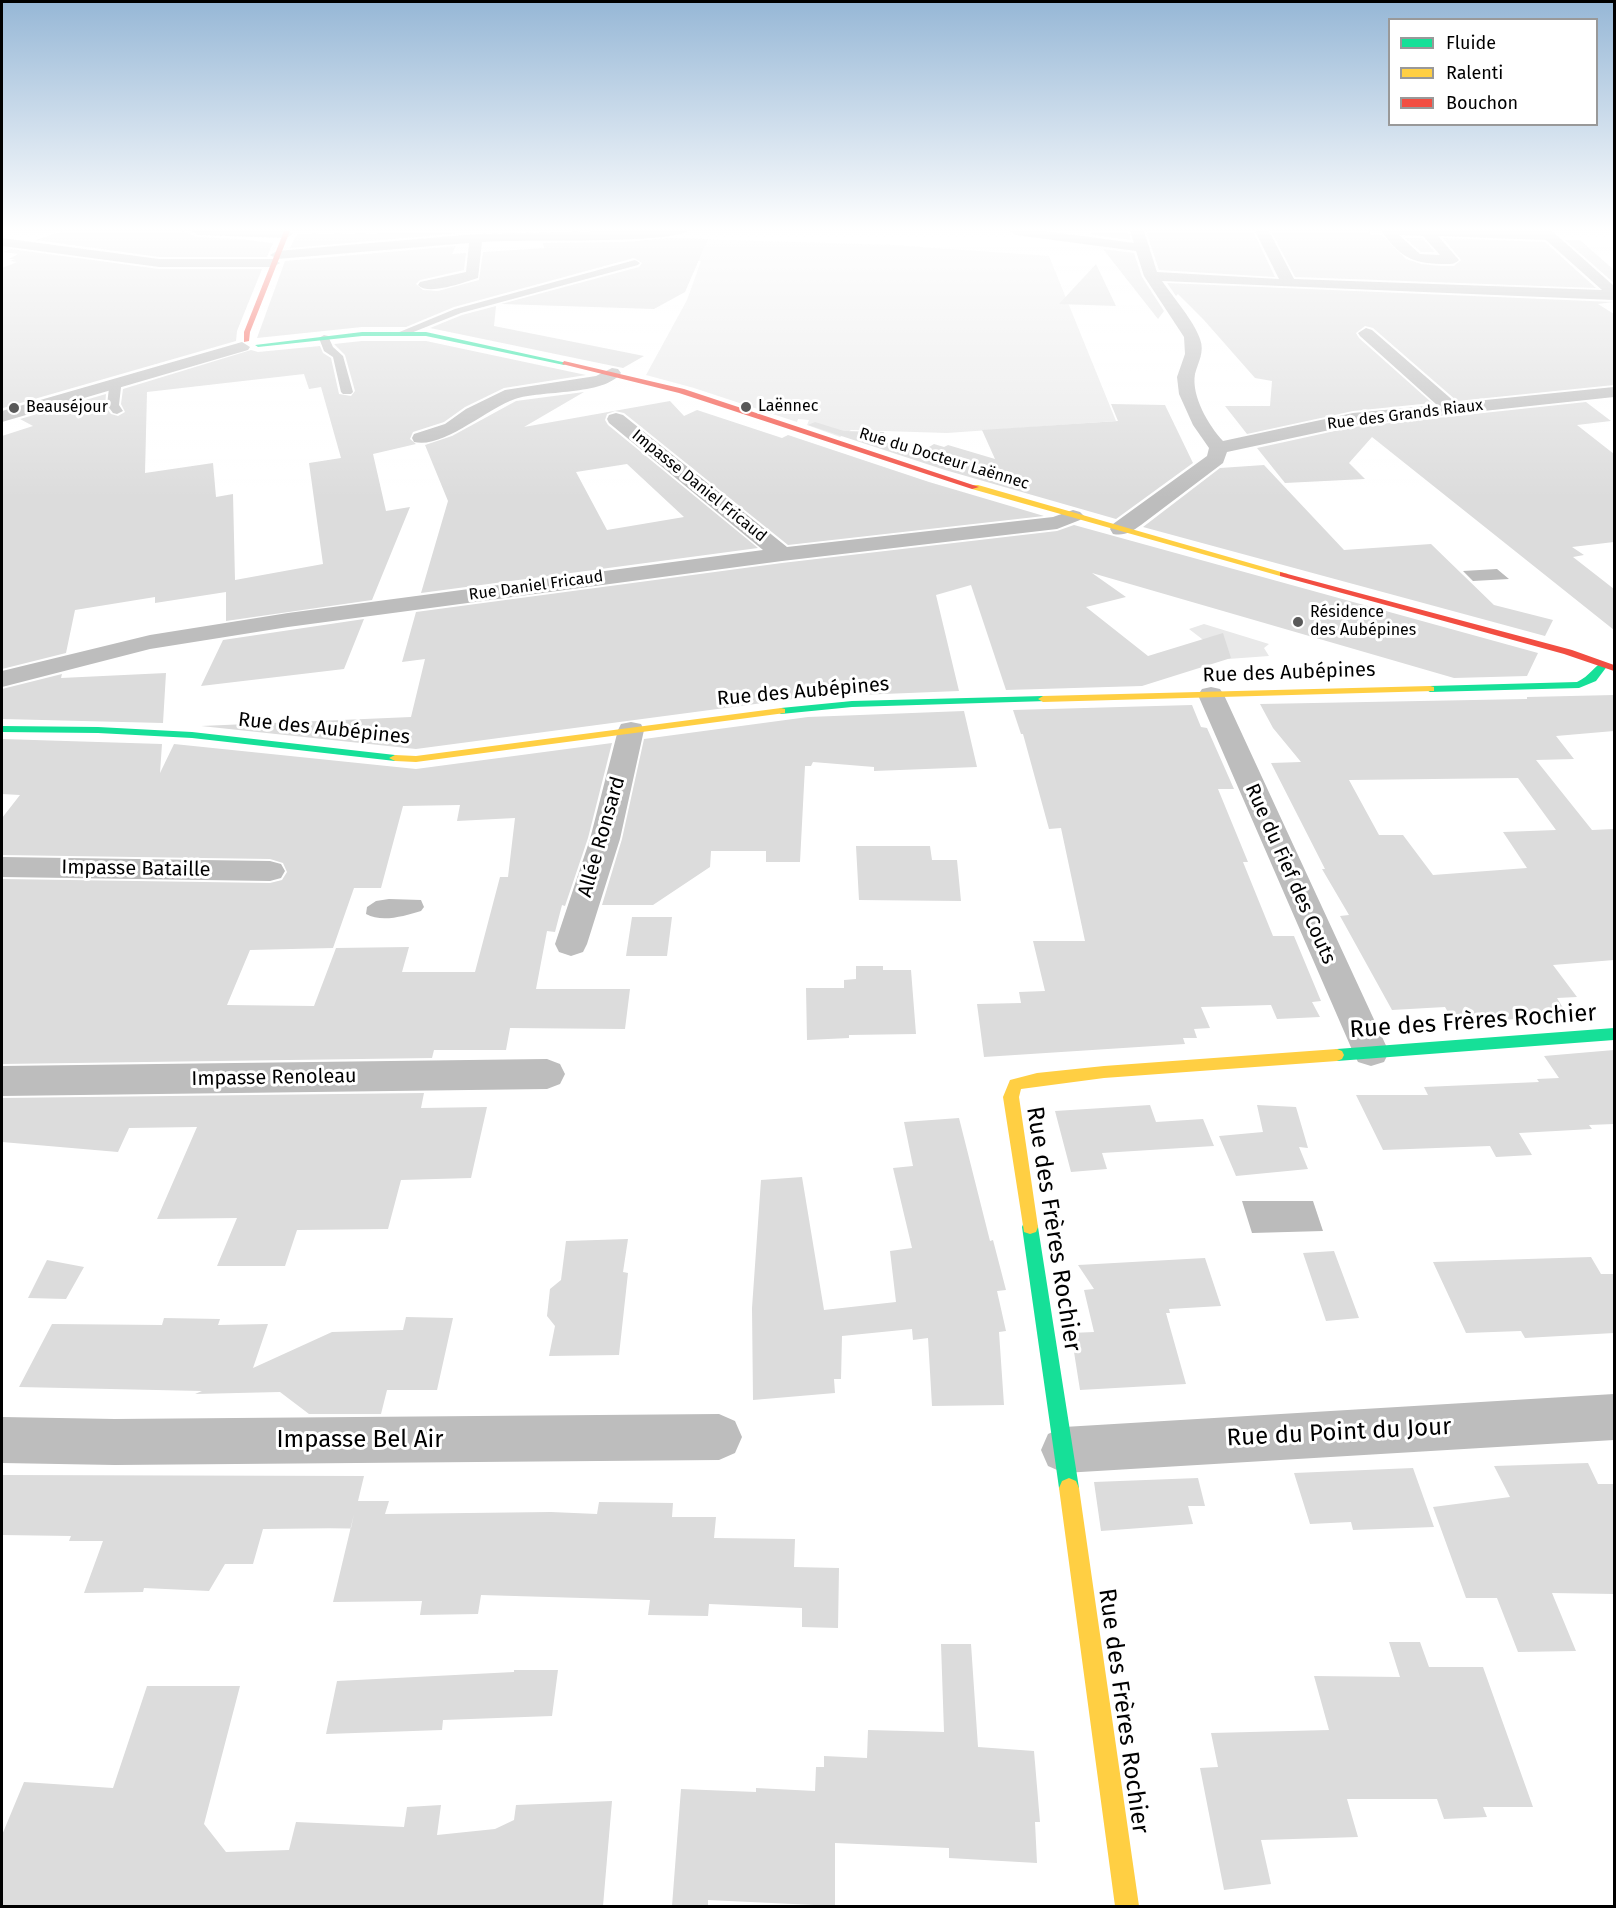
<!DOCTYPE html>
<meta charset="utf-8">
<style>
body{margin:0}
#map{position:relative;width:1616px;height:1908px;overflow:hidden;background:#fff;font-family:"Fira Sans",sans-serif}
canvas{display:block}
.frame{position:absolute;inset:0;border:3px solid #000;pointer-events:none}
.legend{position:absolute;left:1388px;top:18px;width:210px;height:108px;box-sizing:border-box;background:#fff;border:2px solid #999;margin:0;padding:8px 10px;list-style:none;font-size:18px;color:#000}
.legend li{display:flex;align-items:center;gap:12px;height:30px}
.legend b{width:30px;border:2px solid #999}
</style>
<div id="map">
<canvas width="1616" height="1908"></canvas>
<div class="frame"></div>
<ul class="legend">
<li><b style="height:8px;background:#16e098"></b>Fluide</li>
<li><b style="height:8px;background:#ffcf43"></b>Ralenti</li>
<li><b style="height:8px;background:#f24e42"></b>Bouchon</li>
</ul>
</div>
<script>
const c = document.querySelector('canvas').getContext('2d');
c.lineJoin = 'round';
function paint(path, color) { c.fillStyle = color; c.fill(path, 'evenodd'); }
function trace(path, color, width, dash) { c.strokeStyle = color; c.lineWidth = width; c.lineCap = dash ? 'butt' : 'round'; c.setLineDash(dash || []); c.stroke(path); }
function write(font, color, halo, rows, align = 'center') {
  c.font = font + ' "Fira Sans",sans-serif'; c.lineWidth = 6; c.setLineDash([]); c.textBaseline = 'middle'; c.strokeStyle = halo; c.fillStyle = color; for (const [text, x, y, turn = 0] of rows) {
    c.save(); c.translate(x, y); c.rotate((+turn || 0) * Math.PI / 180); c.textAlign = isNaN(turn) ? turn : align; if (halo) c.strokeText(text, 0, 0); c.fillText(text, 0, 0); c.restore();
  }
}
const green = new Path2D(`
 M688 239 895 245 1049 256 1116 421 947 433 851 430 840 437 807 425 809 420 798 419 797 422 694 388 646 375 687 300 701 261 634 258Z
 M1204 624 1269 644 1264 648 1269 656 1228 659 1189 629Z`);
const water = new Path2D(`
 M1497 569 1509 579 1473 581 1463 571Z
 M389 899 421 900 424 907 421 911C404 916 382 923 366 914L367 907 376 901Z
 M1242 1201H1313L1323 1231 1252 1233Z`);
const building = new Path2D(`
 M62 231H182L198 237 238 239 273 243 267 257H159L36 240Z
 M389 231H463L462 233 290 248 297 234 388 233Z
 M1089 231H1128L1131 240 1092 235Z
 M1146 231H1253L1275 277 1159 270Z
 M1271 231H1369L1372 235H1382L1406 259 1421 264 1441 266H1454L1461 260 1443 238 1545 242 1596 288 1295 277Z
 M671 238 708 239 685 292 654 309 501 304 639 267 642 263 634 258 454 307 406 327H362L257 338 285 261 456 246 452 254 466 253 464 270 420 280 416 284 423 290 438 291 479 280 483 252 544 248 543 243 625 242Z
 M1405 238H1422L1435 252H1421Z
 M1565 240H1580L1614 270V283Z
 M11 249 159 269H262L237 331 236 341 3 408 2 268 17 262 10 261 15 259H9L18 254 3 252Z
 M1103 249 1134 253 1142 277 1164 311 1158 319Z
 M1096 264 1116 306 1059 304Z
 M1167 283 1613 302 1598 304 1614 314V385L1457 401 1373 328 1365 326 1356 333 1359 338 1432 403 1353 411 1247 434 1225 406H1270L1272 381 1255 378 1203 319 1178 294 1176 296Z
 M496 306 494 326 644 356 623 368 430 328 462 315Z
 M362 341H426L586 375 504 388 465 407 444 422 413 432 410 439 416 444 373 454 386 511 410 507 372 600 226 621V592L155 603V597L75 610 66 653 2 669V436L33 426 20 419 106 394 105 406 111 414 118 416 125 412 121 404 123 389 251 350 258 352 320 346 323 353 331 358 339 394 351 396 355 391 345 355 334 344ZM304 374 309 389 321 387 341 458 309 463 323 564 235 580 233 494 216 497 213 463 145 473 147 392Z
 M584 392 524 427 670 401 684 416 697 410 782 438 788 435 929 482 1044 516 788 545 624 413 615 411 607 414 605 420 608 425 758 548 421 593 448 501 425 445 452 436 516 401ZM627 464 684 517 607 530 576 472Z
 M1586 402 1611 421 1577 425 1614 454V542L1572 547 1584 555 1573 557 1614 589V630L1372 437 1349 463 1365 479 1285 483 1257 448 1353 427Z
 M1111 404 1165 405 1193 463 1116 519 945 470 808 425 815 422 844 431 884 432 885 442 919 453 934 444 944 447 948 445 995 459 982 430 1118 421Z
 M1264 465 1344 550 1431 544 1494 605 1553 620 1545 636 1143 527 1220 468Z
 M1074 525 1538 653 1527 676 1454 678 1092 573 1126 597 1086 607 1148 656 1223 633 1231 658 1142 686 1006 690 971 585 936 595 959 691 808 697 416 749 201 726 411 717 425 659 402 662 416 612 782 563 1057 531Z
 M364 619 344 669 201 686 223 640Z
 M166 673 163 723 2 719V689L62 674 61 678Z
 M1614 695V731L1556 736 1574 759 1536 760 1592 830 1614 829V960L1553 965 1577 997 1557 998 1571 1021 1524 1024 1520 1019H1515L1455 1024 1445 1007 1392 1010 1340 916 1349 915 1322 869H1325L1271 763 1301 762 1273 728 1260 704 1527 699V697ZM1518 778 1556 830 1503 832 1527 868 1433 875 1403 835H1379L1349 780Z
 M1192 705 1201 727 1207 728 1234 789H1218L1248 862H1243L1273 936H1294L1321 1001 1312 1002 1320 1017 1277 1019 1271 1005 1201 1007 1210 1028 1194 1029 1197 1038H1183L1185 1044 984 1057 977 1004 1021 1003 1019 992 1045 991 1033 941H1085L1061 828 1049 829 1023 734H1021L1013 710Z
 M964 711 977 767 874 771V767L813 762 811 766H805L800 862H766V851H711L710 867 653 905H602L622 839 644 739 808 717Z
 M2 739 162 744 160 773 174 744 416 769 612 743 588 838 565 906 562 905 555 932 547 931 536 989H630L625 1029 510 1028 506 1050H434L432 1058 2 1064V879L270 883 282 880 287 872 283 863 270 859 2 855V818L20 795 2 794ZM460 805 457 821 515 818 508 877H500L475 972H402L409 947 336 948 314 1006 227 1005 250 950 333 948 354 888H381L403 806Z
 M856 846H930L932 860H957L961 901 859 900Z
 M632 917H672L667 956H626Z
 M856 966H883V970H911L916 1034 849 1035V1038L807 1040 806 988H844V980L856 979Z
 M1614 1050V1124L1589 1125 1592 1129 1519 1133 1532 1155 1496 1157 1490 1146 1383 1150 1356 1095H1428L1424 1087 1539 1082 1537 1079 1559 1078 1544 1056Z
 M424 1093 421 1108 487 1107 471 1178 401 1180 388 1229 297 1230 285 1266H217L237 1218 157 1219 197 1127 129 1128 118 1152 2 1142V1098Z
 M1150 1105 1156 1122 1203 1119 1214 1146 1102 1153 1107 1169 1071 1172 1055 1111Z
 M1257 1105 1296 1107 1308 1148 1299 1147 1308 1169 1236 1176 1219 1136 1263 1132Z
 M959 1118 990 1241 993 1240 1006 1290 997 1291 1006 1331 999 1332 1004 1405 932 1406 928 1338 913 1340 912 1329 842 1336 841 1379H834L835 1393 753 1400 752 1308 761 1180 802 1177 824 1310 896 1302 890 1251 912 1248 893 1168 913 1166 904 1122Z
 M628 1239 623 1272 628 1273 619 1355 549 1356 555 1326 547 1316 550 1289 561 1280 566 1241Z
 M1334 1251 1359 1318 1326 1321 1303 1253Z
 M1591 1257 1601 1274H1614V1333L1525 1338 1521 1331 1466 1333 1433 1262Z
 M1205 1258 1221 1306 1169 1309 1170 1313H1166L1186 1384 1080 1390 1071 1333 1094 1332 1084 1290 1094 1289 1078 1265Z
 M47 1260 84 1267 66 1299 28 1298Z
 M406 1317 453 1318 437 1390H387L381 1414H309L280 1392 195 1394 202 1391 19 1387 52 1324 162 1325 164 1318 220 1319 218 1325 268 1324 253 1368 332 1332 403 1330Z
 M1588 1463 1598 1484H1614V1594L1552 1593 1576 1651 1518 1652 1497 1598H1466L1433 1507 1510 1497 1494 1466Z
 M1413 1468 1434 1527 1353 1530 1351 1522 1310 1524 1294 1473Z
 M2 1475 364 1476 358 1501H389L385 1514 551 1512 597 1514 599 1502 673 1503 672 1517H716L714 1538 795 1539 794 1567 839 1568 838 1628 802 1627V1608L709 1604 708 1616 648 1615 650 1600 481 1595 478 1614 420 1615 422 1601 333 1602 354 1514 351 1528 263 1529 253 1564H225L209 1591 144 1588 143 1592 84 1593 103 1541H69L71 1536 2 1535Z
 M1198 1478 1205 1506H1188L1193 1524 1101 1531 1094 1482Z
 M1389 1642H1420L1429 1667H1483L1533 1807H1483L1487 1817 1444 1819 1437 1799H1347L1358 1837 1261 1840 1271 1884 1224 1890 1200 1768 1218 1767 1211 1733 1329 1730 1314 1676 1400 1677Z
 M941 1644H971L978 1747 1034 1751 1040 1822H1035L1037 1863 949 1858V1848L835 1843V1906L708 1900V1906H672L681 1789 756 1792V1788L815 1791 816 1767H824V1756L867 1758 868 1730 944 1732Z
 M514 1670H558L552 1716 443 1720 442 1730 326 1734 337 1681 514 1672Z
 M147 1686H240L204 1824 226 1852 289 1850 296 1822 404 1827 407 1807 441 1805 437 1835 495 1829 514 1820 516 1805 612 1801 603 1906H2V1835L24 1782 113 1788Z`);
const lane = new Path2D(`
 M635 260 640 263 638 265 461 313 406 335 397 333 455 309Z
 M324 335 328 336 333 347 343 356 353 392 351 394H343L341 392 333 357 324 351 319 338Z
 M112 381 121 387 119 405 123 411 117 414 113 413 107 405 109 388 106 384Z`);
const street = new Path2D(`
 M191 231H290L293 234 286 238 198 235Z
 M599 231H687C674 244 513 239 482 242L478 278C465 282 428 296 418 285L420 282 466 272 469 243 277 259 270 255 277 251 476 234Z
 M1009 231H1045L1134 243 1130 231H1144L1157 272 1279 279 1255 231H1269L1294 279 1602 290 1546 240 1438 236 1459 260C1454 265 1449 264 1441 264 1410 263 1400 256 1381 231H1552L1614 286V300L1162 281C1173 297 1194 321 1200 339 1205 352 1198 362 1195 374 1191 396 1209 426 1223 441L1353 413 1437 405 1360 336 1358 333 1366 328 1372 330 1456 403 1614 387V397L1353 425 1227 452 1223 463 1141 525C1131 532 1125 536 1113 534L1110 529 1113 524 1207 456 1209 448 1193 425 1179 394 1177 377 1185 354 1184 337 1144 276 1136 251 1016 235ZM1399 235 1423 236 1440 255 1420 254Z
 M2 238 159 259H273L280 263 273 267H159L2 246Z
 M242 342 250 347 248 350 2 422V411Z
 M612 368 618 369 621 373C604 396 541 390 515 399 486 409 443 449 414 442L412 438 414 434 445 424 466 409 505 390 596 376Z
 M616 413 623 415 787 547 1053 517 1073 510 1080 512 1084 516 1080 520 1057 529 782 561 288 627 150 649 2 687V671L150 635 288 613 763 550 609 423 607 419 609 415Z
 M1211 687 1220 689 1224 695 1389 1052 1384 1062 1371 1066 1358 1062 1353 1052 1198 695 1202 689Z
 M631 722 641 724 644 730 620 839 587 944 583 952 571 956 559 952 555 944 590 839 618 730 621 724Z
 M2 857 270 861 281 864 285 871 281 878 270 881 2 877Z
 M547 1059 560 1064 565 1074 560 1084 547 1089 2 1096V1066Z
 M1614 1394V1440L1064 1473 1048 1466 1041 1450 1048 1434 1064 1427Z
 M719 1414 735 1421 742 1437 735 1453 719 1460 115 1465 2 1463V1417L115 1419Z`);
const fast = new Path2D(`
 M362 332H426L567 363 564 365 426 336H362L258 347 255 345Z
 M1603 662 1608 665 1596 681 1579 688 1430 692 1425 689 1430 686 1577 682C1590 676 1594 666 1603 662Z
 M1043 696 1048 699 1047 701 852 707 781 714 776 711 781 708 852 701Z
 M2 726 98 727 192 732 395 755 401 758 395 761 192 738 98 733 2 732Z
 M1614 1028V1040L1337 1061 1332 1059 1330 1055 1332 1051 1337 1049Z
 M1030 1220 1036 1222 1038 1227 1079 1488 1076 1495 1069 1498 1062 1495 1059 1488 1022 1227 1024 1222Z`);
const slow = new Path2D(`
 M972 485H978L1288 574 1280 576 972 489Z
 M1430 686 1434 687V691L1043 702 1038 699 1043 696Z
 M781 708 785 709V713L416 762 395 761 389 758 395 755 416 756Z
 M1337 1049 1342 1051 1344 1055 1342 1059 1337 1061 1104 1078 1021 1089 1019 1097 1038 1227 1036 1232 1030 1234 1024 1232 1003 1097 1010 1080 1037 1073 1104 1066Z
 M1069 1478 1076 1481 1079 1488 1139 1906H1115L1059 1488 1062 1481Z`);
const jam = new Path2D(`
 M284 231H290L250 332 249 341 244 342V332Z
 M564 361 684 389 979 487 972 489 679 393 562 364Z
 M1280 572 1572 650 1614 665V671L1564 654 1280 576Z`);
const markers = [
 [746,407,6,"#595959"],
 [14,408,6,"#595959"],
 [1298,622,6,"#595959"]
];
const farPoinames = [
 ["Laënnec",758,407],
 ["Beauséjour",26,408],
 ["Résidence",1310,613],
 ["des Aubépines",1310,631]
];
const farStreetnames = [
 ["Rue des Grands Riaux",1405,415,-7],
 ["Rue du Docteur Laënnec",944,459,17],
 ["Impasse Daniel Fricaud",699,486,39],
 ["Rue Daniel Fricaud",536,586,-8]
];
const streetNames = [
 ["Rue des Aubépines",1289,673,-2],
 ["Rue des Aubépines",803,692,-5],
 ["Rue des Aubépines",324,729,6],
 ["Allée Ronsard",602,837,-74],
 ["Impasse Bataille",136,869,1],
 ["Rue du Fief des Couts",1290,874,66],
 ["Impasse Renoleau",274,1078,-1]
];
const nearStreetnames = [
 ["Rue des Frères Rochier",1473,1022,-4],
 ["Rue des Frères Rochier",1053,1229,81],
 ["Rue du Point du Jour",1339,1433,-3],
 ["Impasse Bel Air",360,1440],
 ["Rue des Frères Rochier",1123,1711,82]
];
paint(green, '#e9e9e9');
paint(water, '#bbb');
paint(building, '#dcdcdc');
paint(lane, '#bdbdbd');
paint(street, '#bdbdbd');
paint(fast, '#16e098');
paint(slow, '#ffcf43');
paint(jam, '#f24e42');
const sky = c.createLinearGradient(0, 0, 0, 498);
sky.addColorStop(0, '#96b7d6');
sky.addColorStop(0.46, '#fff');
sky.addColorStop(1, '#ffffff00');
c.fillStyle = sky;
c.fillRect(0, 0, 1616, 498);
for (const [x, y, r, color] of markers) { const dot = new Path2D(); dot.arc(x, y, r, 0, 2 * Math.PI); c.fillStyle = color; c.fill(dot); trace(dot, '#fff', 2); }
write('16px', '#000', '#fff', farPoinames, 'left');
write('16px', '#000', '#fff', farStreetnames);
write('20px', '#000', '#fff', streetNames);
write('24px', '#000', '#fff', nearStreetnames);
</script>
